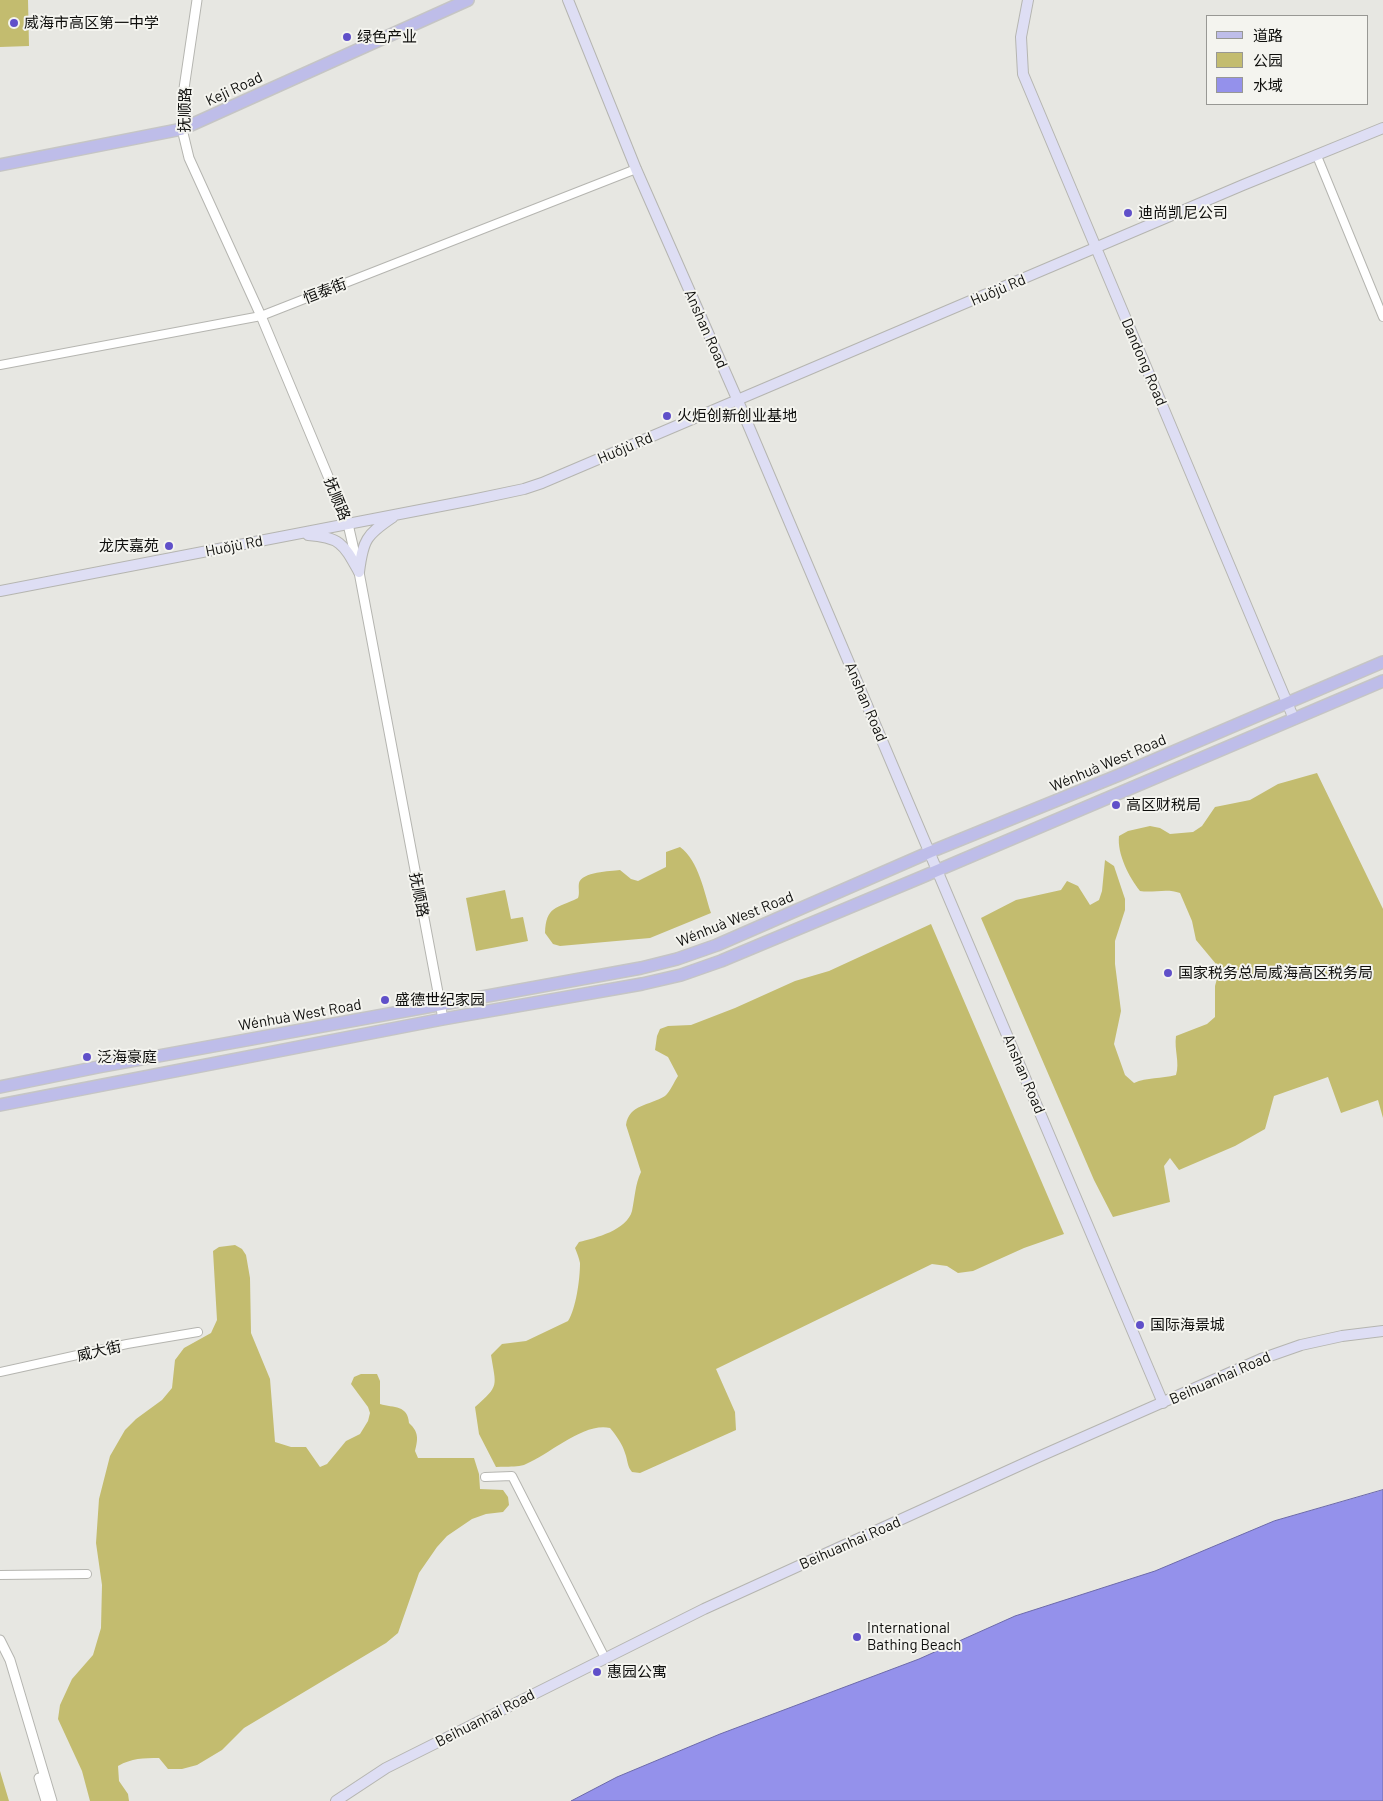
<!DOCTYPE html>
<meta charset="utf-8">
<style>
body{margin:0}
#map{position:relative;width:1383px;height:1801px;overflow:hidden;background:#e7e7e2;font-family:Barlow,"Noto Sans SC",sans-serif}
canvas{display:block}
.legend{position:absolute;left:1206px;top:15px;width:162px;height:90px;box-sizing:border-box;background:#f4f4ef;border:1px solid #989894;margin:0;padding:6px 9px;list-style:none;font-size:15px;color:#0e0e0c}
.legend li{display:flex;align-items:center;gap:10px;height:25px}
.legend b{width:25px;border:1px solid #989894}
</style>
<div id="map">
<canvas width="1383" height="1801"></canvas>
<ul class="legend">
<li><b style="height:6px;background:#bebde9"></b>道路</li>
<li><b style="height:14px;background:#c3bc6f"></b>公园</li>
<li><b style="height:14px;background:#9491eb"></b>水域</li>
</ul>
</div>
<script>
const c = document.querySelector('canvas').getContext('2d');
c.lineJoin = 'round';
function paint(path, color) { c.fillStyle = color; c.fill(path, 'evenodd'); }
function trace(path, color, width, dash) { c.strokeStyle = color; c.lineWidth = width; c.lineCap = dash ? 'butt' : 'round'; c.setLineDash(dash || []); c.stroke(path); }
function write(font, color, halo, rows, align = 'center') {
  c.font = font + ' Barlow,"Noto Sans SC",sans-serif'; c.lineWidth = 4; c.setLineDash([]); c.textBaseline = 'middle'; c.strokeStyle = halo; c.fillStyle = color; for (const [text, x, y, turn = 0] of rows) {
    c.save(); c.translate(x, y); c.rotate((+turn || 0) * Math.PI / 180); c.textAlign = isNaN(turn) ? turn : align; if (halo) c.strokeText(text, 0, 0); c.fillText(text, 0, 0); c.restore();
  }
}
const green = new Path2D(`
 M0 0H28L29 46 0 47Z
 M1317 773 1383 909V1118L1378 1100 1341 1113 1328 1077 1274 1096 1265 1129 1235 1146 1179 1170 1170 1158 1164 1166 1170 1202 1113 1217 1094 1180 981 918 1016 900 1061 890 1067 881 1078 886 1090 905 1099 900 1102 891 1105 860 1114 866 1125 899V910L1115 941V964L1121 1011 1114 1044 1125 1075 1134 1083C1147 1077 1161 1079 1176 1075 1180 1062 1174 1050 1176 1036L1207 1024 1215 1017V986L1218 975 1216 964 1196 940 1192 921 1180 893C1167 888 1154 893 1140 891 1129 877 1117 854 1119 836L1128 831 1150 826 1160 828 1170 834 1193 832 1202 826 1215 807 1250 800 1278 784Z
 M680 847C699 861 704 892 711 913L650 938 560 946 553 944 545 933C546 906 556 909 578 898 580 893 578 888 579 883 582 872 610 871 620 870L631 879 638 881 666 867V852Z
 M505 890 511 919 523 917 528 941 476 951 466 898Z
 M931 924 1064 1234 1024 1248 973 1271 958 1273 947 1266 932 1264 716 1369 735 1412 736 1430 640 1473 632 1472C627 1466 628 1461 625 1453 623 1445 616 1435 610 1428 584 1422 550 1454 526 1464 518 1468 505 1466 496 1467L479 1434 475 1407C500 1385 496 1387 491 1355L502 1344 526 1341 568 1321C576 1308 580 1279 580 1263 579 1258 577 1253 575 1248L579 1242C596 1238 627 1230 632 1211 635 1197 635 1185 641 1172L626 1125C629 1104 649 1106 665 1096 670 1092 674 1082 678 1076L668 1057 655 1050 657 1036 660 1029 668 1026 691 1025 735 1008 795 981 829 971Z
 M235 1245 242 1249 246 1255 250 1278 251 1333 270 1379 275 1442 291 1447H306L320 1467 327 1464 346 1441 360 1434 368 1421 370 1413 368 1407 351 1384 354 1377 361 1374H377L380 1381V1404C394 1408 408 1405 409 1423 419 1432 418 1439 415 1451L418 1458H474L479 1474 480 1489 503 1490 508 1497 509 1505 503 1512 486 1514 472 1519 447 1536 437 1547 419 1573 398 1633 386 1643 244 1728 222 1750 197 1765 182 1769H168L159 1758C143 1758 132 1758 118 1766L119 1781 128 1794 129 1801H90L82 1771 58 1719 60 1705 72 1679 93 1655 101 1628 102 1585 96 1543 99 1499 110 1456 125 1430 136 1419 162 1400 172 1388 175 1360 184 1348 211 1333 217 1320 213 1251 219 1247Z
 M0 1771 9 1801H0Z`);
const water = new Path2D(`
 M1383 1490V1801H571L617 1777 720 1734 919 1659 1015 1616 1155 1571 1274 1521Z`);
const minor = new Path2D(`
 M1317 156 1383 317
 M0 365 261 316 636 169
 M0 1372 127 1344 198 1332
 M485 1477 512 1476 605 1658
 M0 1575 87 1574`);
const tertiary = new Path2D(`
 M197 0 182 102V129L189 158 261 316 348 524 359 572 443 1019
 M0 1640 10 1660 52 1801
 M39 1778 46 1801`);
const secondary = new Path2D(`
 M568 0 636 169 738 401 1163 1403
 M1028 0 1021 37 1023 74 1294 719
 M308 535C341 537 344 545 359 572
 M359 572C363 540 366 535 393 517
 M0 591 472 500 524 489 542 483 1243 185 1383 128
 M336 1801 386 1768 704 1609 1036 1458 1261 1359 1301 1345 1342 1336 1383 1331`);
const primary = new Path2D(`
 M0 165 182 129 468 0
 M0 1087 98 1067 641 968 677 959 717 945 930 852 1119 775 1383 662
 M0 1105 443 1019 642 984 681 975 721 961 922 877 1383 681`);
const markers = [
 [14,23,5,"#6050c9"],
 [347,37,5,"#6050c9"],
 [1128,213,5,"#6050c9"],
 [667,416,5,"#6050c9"],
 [169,546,5,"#6050c9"],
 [1116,805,5,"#6050c9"],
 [1168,973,5,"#6050c9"],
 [385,1000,5,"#6050c9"],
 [87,1057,5,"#6050c9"],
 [1140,1325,5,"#6050c9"],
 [857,1637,5,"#6050c9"],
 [597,1672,5,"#6050c9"]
];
const poiNames = [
 ["威海市高区第一中学",24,23],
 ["绿色产业",357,37],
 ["迪尚凯尼公司",1138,213],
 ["火炬创新创业基地",677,416],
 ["龙庆嘉苑",159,546,"right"],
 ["高区财税局",1126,805],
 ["国家税务总局威海高区税务局",1178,973],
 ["盛德世纪家园",395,1000],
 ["泛海豪庭",97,1057],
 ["国际海景城",1150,1325],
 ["International",867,1628],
 ["Bathing Beach",867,1645],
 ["惠园公寓",607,1672]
];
const streetNames = [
 ["Keji Road",234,89,-25],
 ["抚顺路",185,110,-89],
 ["Huǒjù Rd",998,290,-23],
 ["恒泰街",325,291,-21],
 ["Anshan Road",706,329,66],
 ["Dandong Road",1144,362,67],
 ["Huǒjù Rd",625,448,-23],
 ["抚顺路",337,499,68],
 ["Huǒjù Rd",234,546,-11],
 ["Anshan Road",866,702,67],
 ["Wénhuà West Road",1108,763,-23],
 ["抚顺路",419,895,79],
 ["Wénhuà West Road",735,919,-22],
 ["Wénhuà West Road",300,1015,-10],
 ["Anshan Road",1024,1074,67],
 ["威大街",99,1351,-13],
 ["Beihuanhai Road",1220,1378,-24],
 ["Beihuanhai Road",850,1543,-24],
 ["Beihuanhai Road",485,1718,-27]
];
paint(green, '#c3bc6f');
paint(water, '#9491eb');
trace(water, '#6c6aa8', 1);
trace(minor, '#b5b5b0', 10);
trace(tertiary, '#b5b5b0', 11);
trace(secondary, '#b5b5b0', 12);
trace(primary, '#c5c5c5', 14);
trace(minor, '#fff', 8);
trace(tertiary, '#fff', 9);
trace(secondary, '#dedef4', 10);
trace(primary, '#bebde9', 11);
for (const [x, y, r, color] of markers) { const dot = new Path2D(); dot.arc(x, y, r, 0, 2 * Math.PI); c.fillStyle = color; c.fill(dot); trace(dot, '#f4f4ef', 2); }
write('15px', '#0e0e0c', '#f4f4ef', poiNames, 'left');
write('15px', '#0e0e0c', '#f4f4ef', streetNames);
</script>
